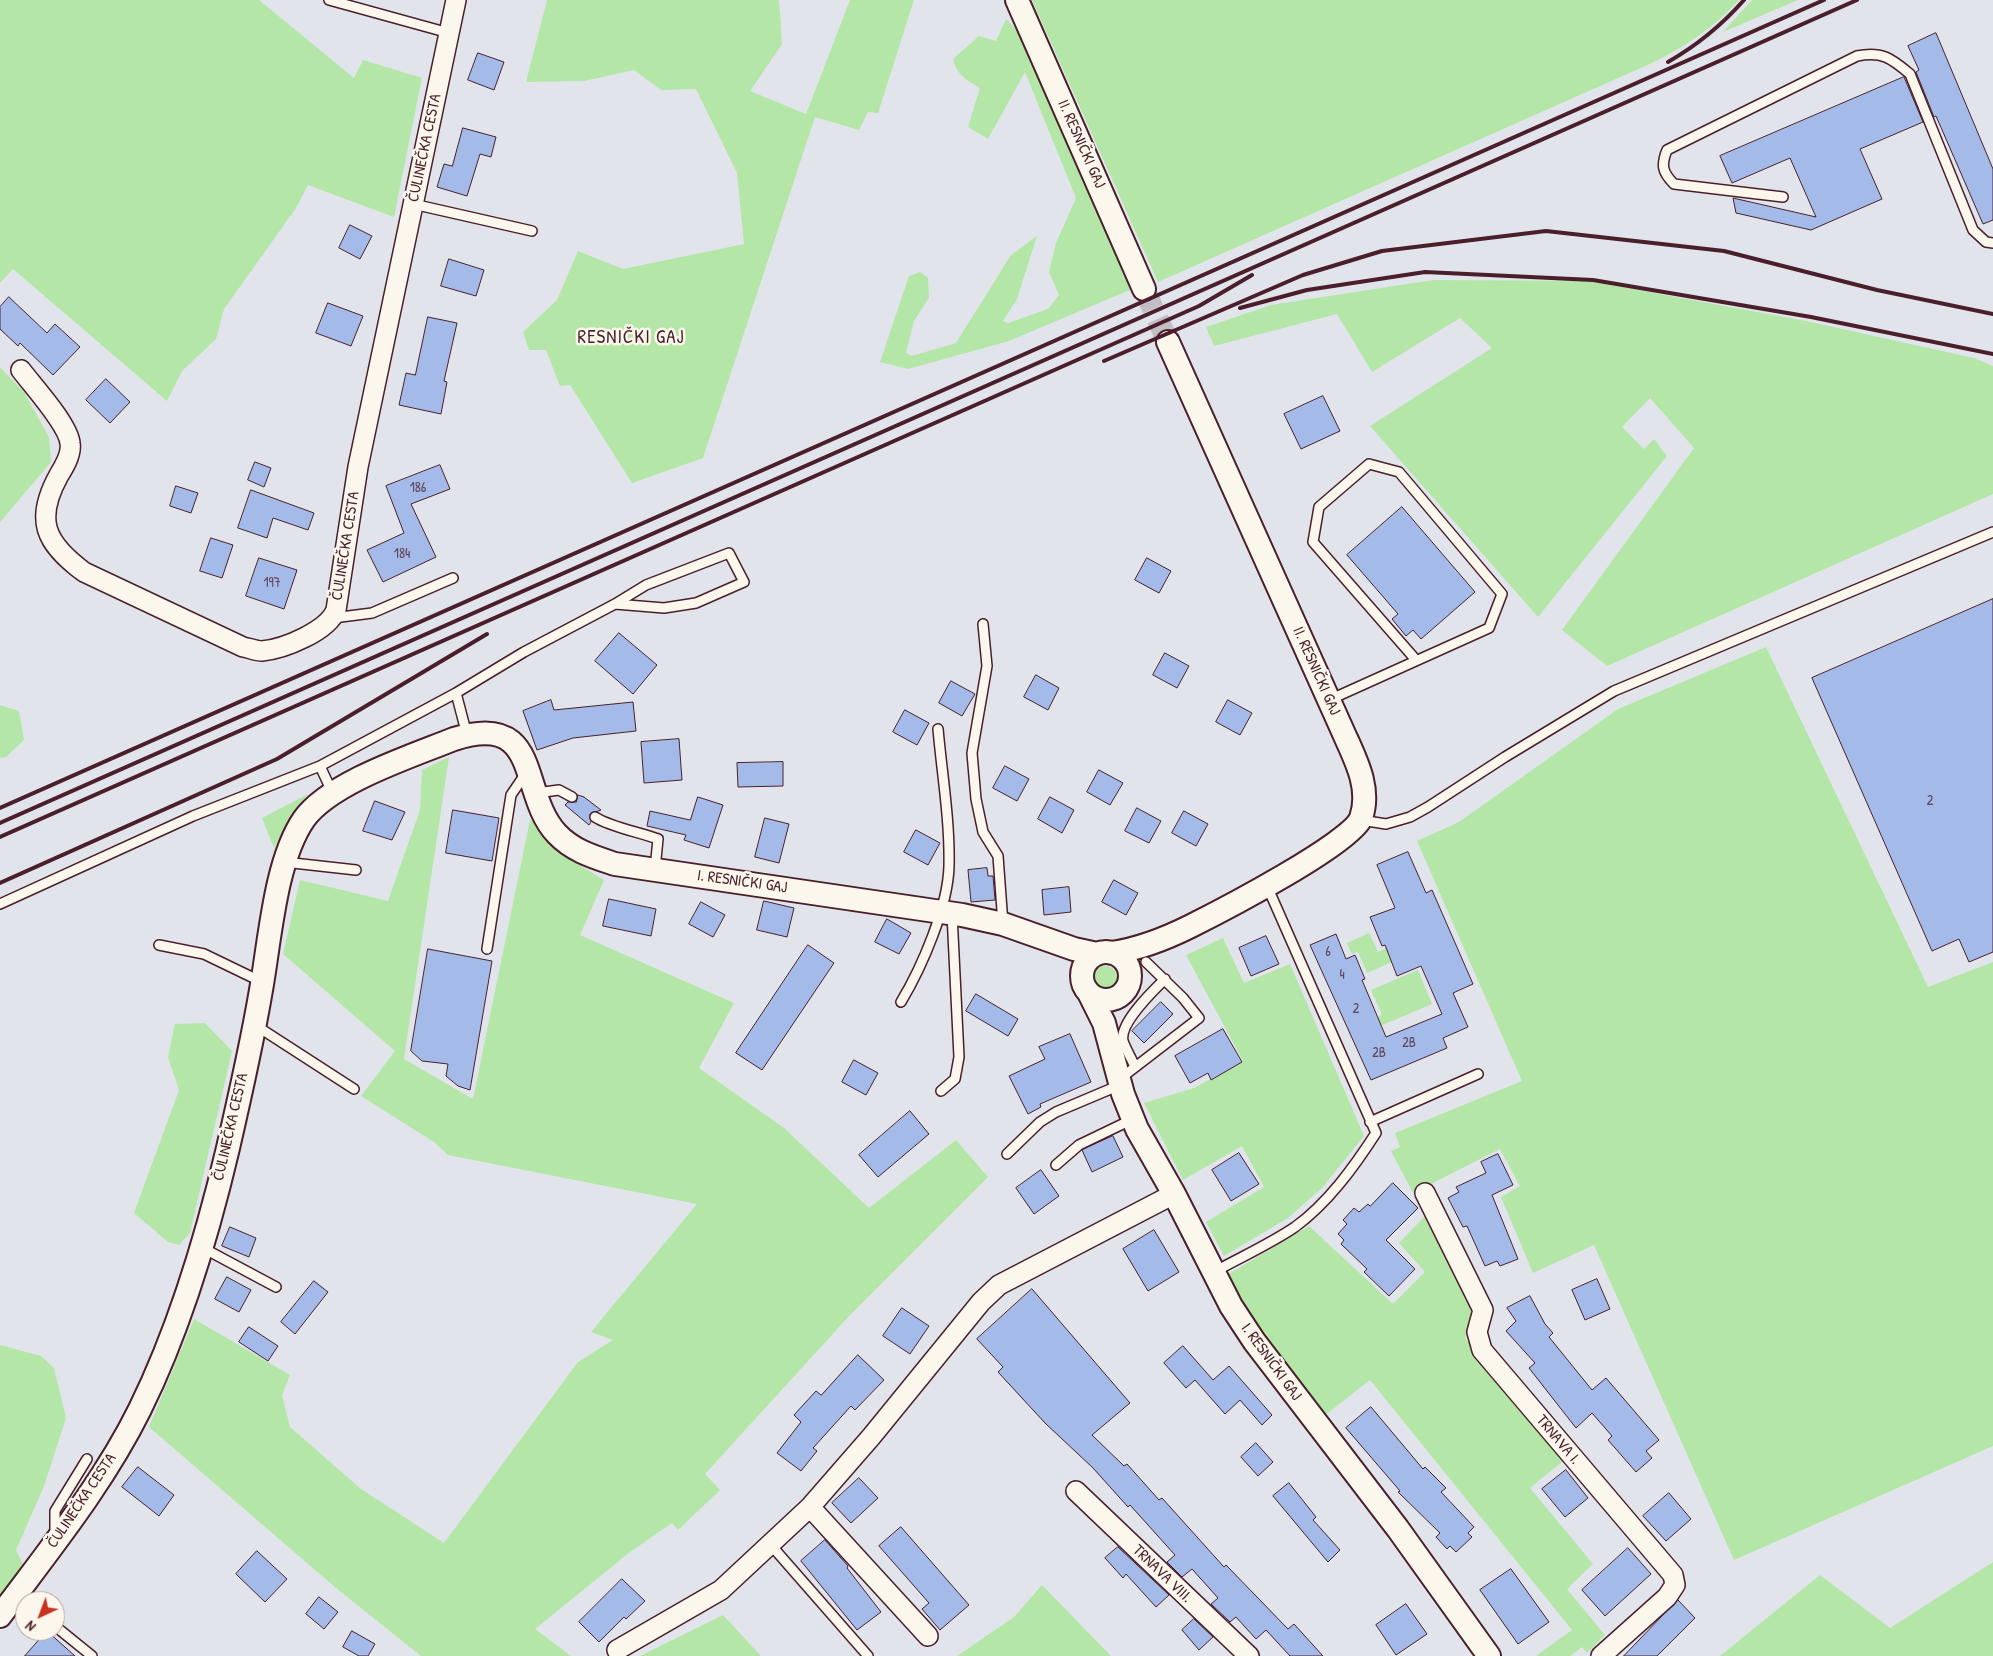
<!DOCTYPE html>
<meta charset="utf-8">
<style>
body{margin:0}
#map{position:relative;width:1993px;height:1656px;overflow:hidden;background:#e1e5eb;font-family:"Patrick Hand",sans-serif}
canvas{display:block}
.north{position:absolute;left:15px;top:1591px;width:50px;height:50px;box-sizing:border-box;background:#fbf7ec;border:1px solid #b4a19f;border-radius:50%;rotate:223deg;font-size:14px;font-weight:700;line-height:20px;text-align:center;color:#4a1f2b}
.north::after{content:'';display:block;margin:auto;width:18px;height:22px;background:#c8321e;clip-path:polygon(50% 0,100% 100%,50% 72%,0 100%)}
</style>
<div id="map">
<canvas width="1993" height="1656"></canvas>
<div class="north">N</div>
</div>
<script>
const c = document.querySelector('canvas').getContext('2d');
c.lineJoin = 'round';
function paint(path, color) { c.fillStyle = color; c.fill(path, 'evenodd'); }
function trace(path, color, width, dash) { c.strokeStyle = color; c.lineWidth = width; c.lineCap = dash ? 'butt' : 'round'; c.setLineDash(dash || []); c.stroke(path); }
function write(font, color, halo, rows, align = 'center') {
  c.font = font + ' "Patrick Hand",sans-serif'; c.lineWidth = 5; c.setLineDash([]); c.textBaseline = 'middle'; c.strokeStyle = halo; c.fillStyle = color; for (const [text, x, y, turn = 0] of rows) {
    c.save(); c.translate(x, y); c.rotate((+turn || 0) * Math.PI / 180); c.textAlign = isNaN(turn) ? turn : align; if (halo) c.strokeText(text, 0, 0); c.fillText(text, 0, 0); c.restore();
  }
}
const green = new Path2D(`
 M0 0H259L354 78 363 60 422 78 394 217 308 185 296 208 224 309 216 339 182 371 167 401 13 269 0 283Z
 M547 0H779L782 44 750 91 806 114 850 0H914L878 113 868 112 859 130 815 117 703 458 632 483 570 385 560 386 546 350H529L523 332 557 300 578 251 623 269 744 244 737 173 696 89 661 90 634 70 584 81 526 82Z
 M1032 0H1739C1715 27 1684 47 1652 63L1158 282Z
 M1752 0H1798L1723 32Z
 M1006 19 1019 32 1132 289 1009 341 908 369 880 362 909 276 920 272 928 278 929 298 914 321 906 353 912 356 956 343 1011 255 1037 236 1017 299 1003 321 1008 323 1048 309 1059 295 1049 272 1056 243 1076 198 1025 72 988 139 968 127 980 88C966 80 957 75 953 59L979 36 996 41Z
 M1433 280 1589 281 1806 321 1974 358 1993 366V494L1607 666 1562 630 1694 448 1650 398 1622 427 1644 449 1654 439 1667 456 1538 617 1370 426 1492 348 1460 318 1372 372 1337 314 1214 346 1206 327 1271 305Z
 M0 367 24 392 49 437 51 462 0 522Z
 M1766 647 1928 987 1993 962V1446L1734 1560 1594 1245 1533 1273 1501 1197 1520 1186 1500 1149 1413 1193 1391 1151 1400 1147 1395 1133 1522 1081 1417 841 1459 822 1618 709Z
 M0 705 19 711 24 740 6 757 0 758Z
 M449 757 404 1059 473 1099 530 820 539 822C558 854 573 861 604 880L580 935 734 1003 699 1068 784 1128 869 1208 956 1140 988 1177 850 1315 705 1474 720 1490 678 1530 672 1523 630 1552 535 1629 571 1656H421L336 1588 149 1427 194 1319 290 1375 282 1395 290 1427 361 1489 444 1543 578 1362 613 1340 591 1332 697 1204 448 1155 434 1142 361 1096 395 1051 283 954 300 880 388 901 420 810 422 770Z
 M308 794 290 818 274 848 262 818Z
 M1369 933 1378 952 1402 941 1408 955 1367 973 1358 952 1352 954 1347 943Z
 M1223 938 1244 983 1290 964 1364 1136 1322 1188 1288 1218 1224 1256 1206 1222 1264 1187 1242 1146 1183 1180 1144 1103 1194 1088 1243 1061 1186 955Z
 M1093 978a12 12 0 1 1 24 0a12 12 0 1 1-24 0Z
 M1418 970 1432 1004 1352 1038 1348 1030 1382 1015 1371 990Z
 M205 1023 232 1051 190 1233 179 1245 168 1242 134 1213 179 1090 168 1057 175 1024Z
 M1426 1215 1474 1311 1465 1338 1563 1461 1530 1488 1593 1564 1567 1589 1605 1635 1587 1653 1582 1647 1570 1656H1536L1572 1630 1370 1380 1324 1416 1255 1326 1227 1275 1309 1226 1393 1304 1425 1272 1399 1243Z
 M0 1345 41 1356 54 1368 66 1418 44 1486 16 1550 23 1564 0 1596Z
 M1993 1562V1656H1720L1820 1575 1890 1628Z
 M1042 1585 1111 1656H957L1014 1617Z
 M723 1615 761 1656H640Z`);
const building = new Path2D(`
 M1936 33 1993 169V220L1983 224 1936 116 1934 117 1916 72 1919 70 1908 46Z
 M478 53 504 62 494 90 468 80Z
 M1904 77 1923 122 1860 149 1882 199 1811 230 1736 213 1733 198 1816 217 1790 158 1732 183 1720 156Z
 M463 128 496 137 491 157 480 154 467 196 437 187 444 164 452 166Z
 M350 225 372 236 360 259 339 248Z
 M449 259 484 270 476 296 441 286Z
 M9 297 47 333 55 324 80 347 53 375 20 343 18 346 0 329V307Z
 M328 303 363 316 351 346 316 333Z
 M428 317 457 323 444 381 447 382 441 414 399 405 406 373 415 375Z
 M106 379 130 402 110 423 86 400Z
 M1323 396 1340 431 1301 449 1284 414Z
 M255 462 271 468 264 487 248 480Z
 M440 465 450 489 411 504 436 557 383 582 367 550 404 533 386 486Z
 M176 486 198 493 191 513 170 506Z
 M251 490 314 513 308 530 273 518 267 538 238 528Z
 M1402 507 1475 592 1421 639 1413 630 1406 636 1392 619 1398 614 1347 555Z
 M211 538 233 545 222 578 200 571Z
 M259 558 297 570 284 609 246 596Z
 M1147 558 1171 571 1159 593 1135 580Z
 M1993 599V952L1969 962 1959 939 1932 951 1812 678Z
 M619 633 657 665 633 694 595 661Z
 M1165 653 1189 666 1177 688 1153 675Z
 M1036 675 1059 688 1048 710 1024 697Z
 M951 681 975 694 962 716 939 703Z
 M551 700 554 710 633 702 636 731 573 738 537 750 523 711Z
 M1228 700 1252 713 1240 735 1216 722Z
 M905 710 929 723 917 745 893 732Z
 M679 739 682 780 644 783 641 742Z
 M783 762V786L738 787 737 763Z
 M1005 766 1029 779 1017 801 993 788Z
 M1099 770 1123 783 1110 805 1087 792Z
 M578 795 584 797 601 810 590 814 591 822 589 825 565 805 568 802H576Z
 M698 797 723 805 709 848 684 840 686 835 647 826 650 811 690 820Z
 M1050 797 1074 810 1062 833 1038 819Z
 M375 801 405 812 392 840 363 831Z
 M1137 808 1161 821 1149 843 1125 831Z
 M453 810 499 818 492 861 446 853Z
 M1184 811 1208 824 1196 846 1172 833Z
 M765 818 789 824 779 863 755 857Z
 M916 830 940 843 928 865 904 852Z
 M1408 852 1426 893 1432 890 1473 984 1453 993 1468 1027 1443 1038 1447 1048 1371 1080 1310 945 1336 934 1346 959 1355 955 1365 979 1362 980 1386 1037 1442 1014 1421 966 1397 976 1385 945 1382 946 1370 917 1395 908 1377 865Z
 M987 868 988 876H993L995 900 971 902 968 870Z
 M1114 880 1138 893 1126 915 1102 902Z
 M1069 887 1071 912 1044 915 1042 890Z
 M609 899 656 909 651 936 603 926Z
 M764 901 794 908 787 937 757 930Z
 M701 902 725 915 713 937 689 924Z
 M887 919 911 933 899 954 875 942Z
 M1266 936 1279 964 1251 976 1239 948Z
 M808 945 834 963 762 1070 736 1053Z
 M428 949 492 961 470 1090 458 1086 446 1076 448 1064 422 1061 411 1051Z
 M976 994 1018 1019 1008 1036 966 1011Z
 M1161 1002 1173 1014 1144 1043 1132 1031Z
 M1223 1029 1242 1062 1211 1080 1208 1073 1190 1083 1175 1056Z
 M1070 1034 1091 1082 1040 1104 1041 1107 1028 1114 1009 1076 1045 1059 1039 1047Z
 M854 1060 878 1073 866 1095 842 1082Z
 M910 1111 929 1134 878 1177 859 1155Z
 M1113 1136 1123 1157 1092 1172 1082 1150Z
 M1239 1153 1259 1184 1231 1201 1212 1170Z
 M1498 1154 1513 1185 1492 1195 1518 1259 1500 1266 1497 1261 1485 1266 1467 1226 1463 1227 1448 1198 1459 1192 1456 1187 1486 1173 1481 1162Z
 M1041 1170 1059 1196 1034 1214 1016 1188Z
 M1393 1183 1418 1208 1386 1240 1415 1269 1389 1296 1364 1272 1367 1269 1341 1244 1344 1240 1338 1234 1347 1224 1343 1220 1354 1208 1359 1212 1368 1204 1370 1206Z
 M230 1227 256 1238 249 1257 222 1246Z
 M1154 1230 1179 1272 1148 1291 1123 1249Z
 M227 1277 251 1290 239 1312 215 1299Z
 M1597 1279 1610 1309 1585 1320 1572 1290Z
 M314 1281 328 1292 295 1334 281 1322Z
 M1032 1289 1130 1403 1092 1435 1124 1466 1127 1464 1159 1500 1162 1498 1224 1567 1226 1565 1288 1629 1294 1624 1323 1656H1290L1266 1630 1256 1639 1236 1617 1230 1622 1211 1604 1218 1598 1192 1569 1182 1577 1167 1562 1175 1555 1130 1505 1128 1507 1093 1468 1045 1423 998 1372 1003 1367 977 1339Z
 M1530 1296 1545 1324 1553 1333 1549 1337 1592 1390 1606 1378 1659 1440 1646 1451 1652 1458 1636 1472 1608 1440 1612 1436 1592 1413 1576 1428 1529 1368 1535 1363 1506 1331 1516 1321 1507 1308Z
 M902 1308 929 1326 910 1354 883 1336Z
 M249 1327 278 1346 268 1361 239 1342Z
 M1183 1346 1213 1380 1229 1366 1272 1415 1262 1425 1240 1400 1225 1414 1195 1380 1186 1388 1164 1363Z
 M858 1355 884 1380 855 1410 851 1406 813 1448 817 1451 801 1471 777 1453 801 1422 794 1415 816 1391 821 1395Z
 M1371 1407 1423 1469 1425 1467 1446 1488 1441 1492 1474 1527 1468 1533 1472 1537 1456 1552 1450 1546 1447 1549 1436 1537 1440 1533 1398 1492 1400 1491 1346 1428Z
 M1256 1443 1273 1462 1258 1476 1241 1457Z
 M138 1467 174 1495 159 1516 122 1487Z
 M1566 1470 1588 1498 1565 1517 1542 1489Z
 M859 1478 878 1498 851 1523 832 1503Z
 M1289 1483 1316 1517 1313 1520 1340 1550 1328 1562 1273 1496Z
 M1669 1493 1691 1519 1666 1541 1643 1516Z
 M901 1527 969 1605 940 1630 922 1609 929 1603 879 1546Z
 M825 1540 848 1566 847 1568 881 1612 857 1630 801 1561Z
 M1118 1547 1169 1595 1156 1607 1126 1574 1123 1578 1105 1558Z
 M1628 1548 1651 1574 1605 1616 1582 1590Z
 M257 1551 287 1579 265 1602 236 1574Z
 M1511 1569 1549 1622 1518 1644 1480 1590Z
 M622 1579 645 1601 626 1619 624 1617 599 1642 579 1622Z
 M319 1597 338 1612 324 1629 306 1614Z
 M1678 1600 1695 1618 1657 1656H1624Z
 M1406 1604 1427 1634 1396 1655 1376 1625Z
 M1194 1619 1213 1637 1199 1650 1182 1630Z
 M47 1631 75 1656H25Z
 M352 1631 375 1644 368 1656H359L343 1647Z`);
const tertiaryTunnel = new Path2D(`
 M1144 289 1168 342`);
const service = new Path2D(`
 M329 0 449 33
 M1783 197 1674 184C1662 172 1661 165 1667 150L1857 56C1882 51 1891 58 1910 74L1973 230 1986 242 1993 243
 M413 204 532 231
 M333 618 372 613 453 578
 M983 624 987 666 972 753 976 799 983 832 998 856 1003 924
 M1329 700 1489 628 1502 594 1399 472 1369 464 1319 507 1313 542 1416 660
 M467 735 456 693 524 652 615 604 664 608 696 603 744 582 729 553 646 585 615 604
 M320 766 333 794
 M536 793 559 790 572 797
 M595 817C610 827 639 832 658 839L655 869
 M1361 820 1386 824 1410 817 1428 807 1505 757 1614 691 1993 532
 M284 862 356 870
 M0 904 193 816 320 766 456 693
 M159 945 204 954 262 982
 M487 949 511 795 526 773
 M901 1002C922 967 948 907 949 866 950 820 942 774 938 729
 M255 1025 354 1089
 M1135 1067C1132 1059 1126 1050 1123 1041 1119 1023 1153 991 1165 979
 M1121 1078 1199 1018 1183 998 1146 962
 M941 1091 955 1079 959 1057 952 914
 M1370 1122 1478 1074
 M1007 1154 1040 1122 1056 1112 1120 1085
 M1056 1165 1079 1145 1133 1119
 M203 1248 276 1287
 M1214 1272C1241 1257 1270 1244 1295 1227 1328 1203 1354 1167 1376 1133L1267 886
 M55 1535V1511L87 1459
 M770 1544 868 1656
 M55 1626 92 1656`);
const minor = new Path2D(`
 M21 370C33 386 68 424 70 443 72 454 64 467 59 475 34 520 45 543 84 572L243 647C249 648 256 651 262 651 284 649 328 631 336 610L358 467 456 0
 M1425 1193 1483 1310 1477 1332 1482 1350 1673 1575 1675 1585 1667 1597 1601 1656
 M1076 1491 1249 1656
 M810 1507 928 1636
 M617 1650 721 1590 810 1507 871 1437 981 1302 999 1285 1174 1194`);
const tertiary = new Path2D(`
 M1017 0 1144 289
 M1082 976a24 24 0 1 1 48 0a24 24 0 1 1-48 0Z
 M1112 953C1139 949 1167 938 1191 926 1221 911 1352 843 1361 818 1372 786 1353 755 1341 727L1168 342
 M1089 993 1104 1023 1123 1094 1137 1129 1174 1194 1231 1306 1254 1341 1398 1529 1489 1656
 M0 1616C49 1550 103 1484 140 1409 180 1328 207 1237 228 1148 240 1096 252 1043 261 990 270 940 275 861 304 819 331 782 412 756 454 739 543 711 518 793 557 834 573 851 594 857 615 864L962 915 1003 924 1074 949 1097 954`);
const rail = new Path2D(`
 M1668 62C1696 46 1722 25 1744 0
 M1240 308 1307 290 1425 272 1593 280 1811 317 1993 354
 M1104 361 1303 275 1382 251 1546 231 1724 251 1877 290 1993 314
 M0 808 1824 0
 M0 823 1857 0
 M0 837 1199 306 1252 275
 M0 883 277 759 487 634`);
const numberNames = [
 ["186",418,488],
 ["184",402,554],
 ["197",272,583],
 ["2",1930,801],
 ["6",1328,952],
 ["4",1342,975],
 ["2",1356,1009],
 ["2B",1409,1043],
 ["2B",1379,1053]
];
const streetNames = [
 ["II. RESNIČKI GAJ",1081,144,66],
 ["ČULINEČKA CESTA",425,148,-78],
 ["ČULINEČKA CESTA",346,546,-81],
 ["II. RESNIČKI GAJ",1316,671,66],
 ["I. RESNIČKI GAJ",742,882,8],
 ["ČULINEČKA CESTA",231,1127,-77],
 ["I. RESNIČKI GAJ",1271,1362,54],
 ["TRNAVA I.",1558,1440,50],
 ["ČULINEČKA CESTA",82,1501,-56],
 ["TRNAVA VIII.",1162,1574,44]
];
const quarterNames = [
 ["RESNIČKI GAJ",631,338]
];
paint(green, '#b4e6a7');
paint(building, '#a4bae8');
trace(building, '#4a1f2b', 1);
trace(tertiaryTunnel, '#c3bdc5', 22, [22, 11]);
trace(service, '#4a1f2b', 12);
trace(minor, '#4a1f2b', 22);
trace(tertiary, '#4a1f2b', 26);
trace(service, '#fbf7ec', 9);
trace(minor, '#fbf7ec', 19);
trace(tertiary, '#fbf7ec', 22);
trace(rail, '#4a1f2b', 4);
write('14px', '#60465a', null, numberNames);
write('16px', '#4a1f2b', '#fbf7ec', streetNames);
c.letterSpacing = '1px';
write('19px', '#4a1f2b', '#fbf7ec', quarterNames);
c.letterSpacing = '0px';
</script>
